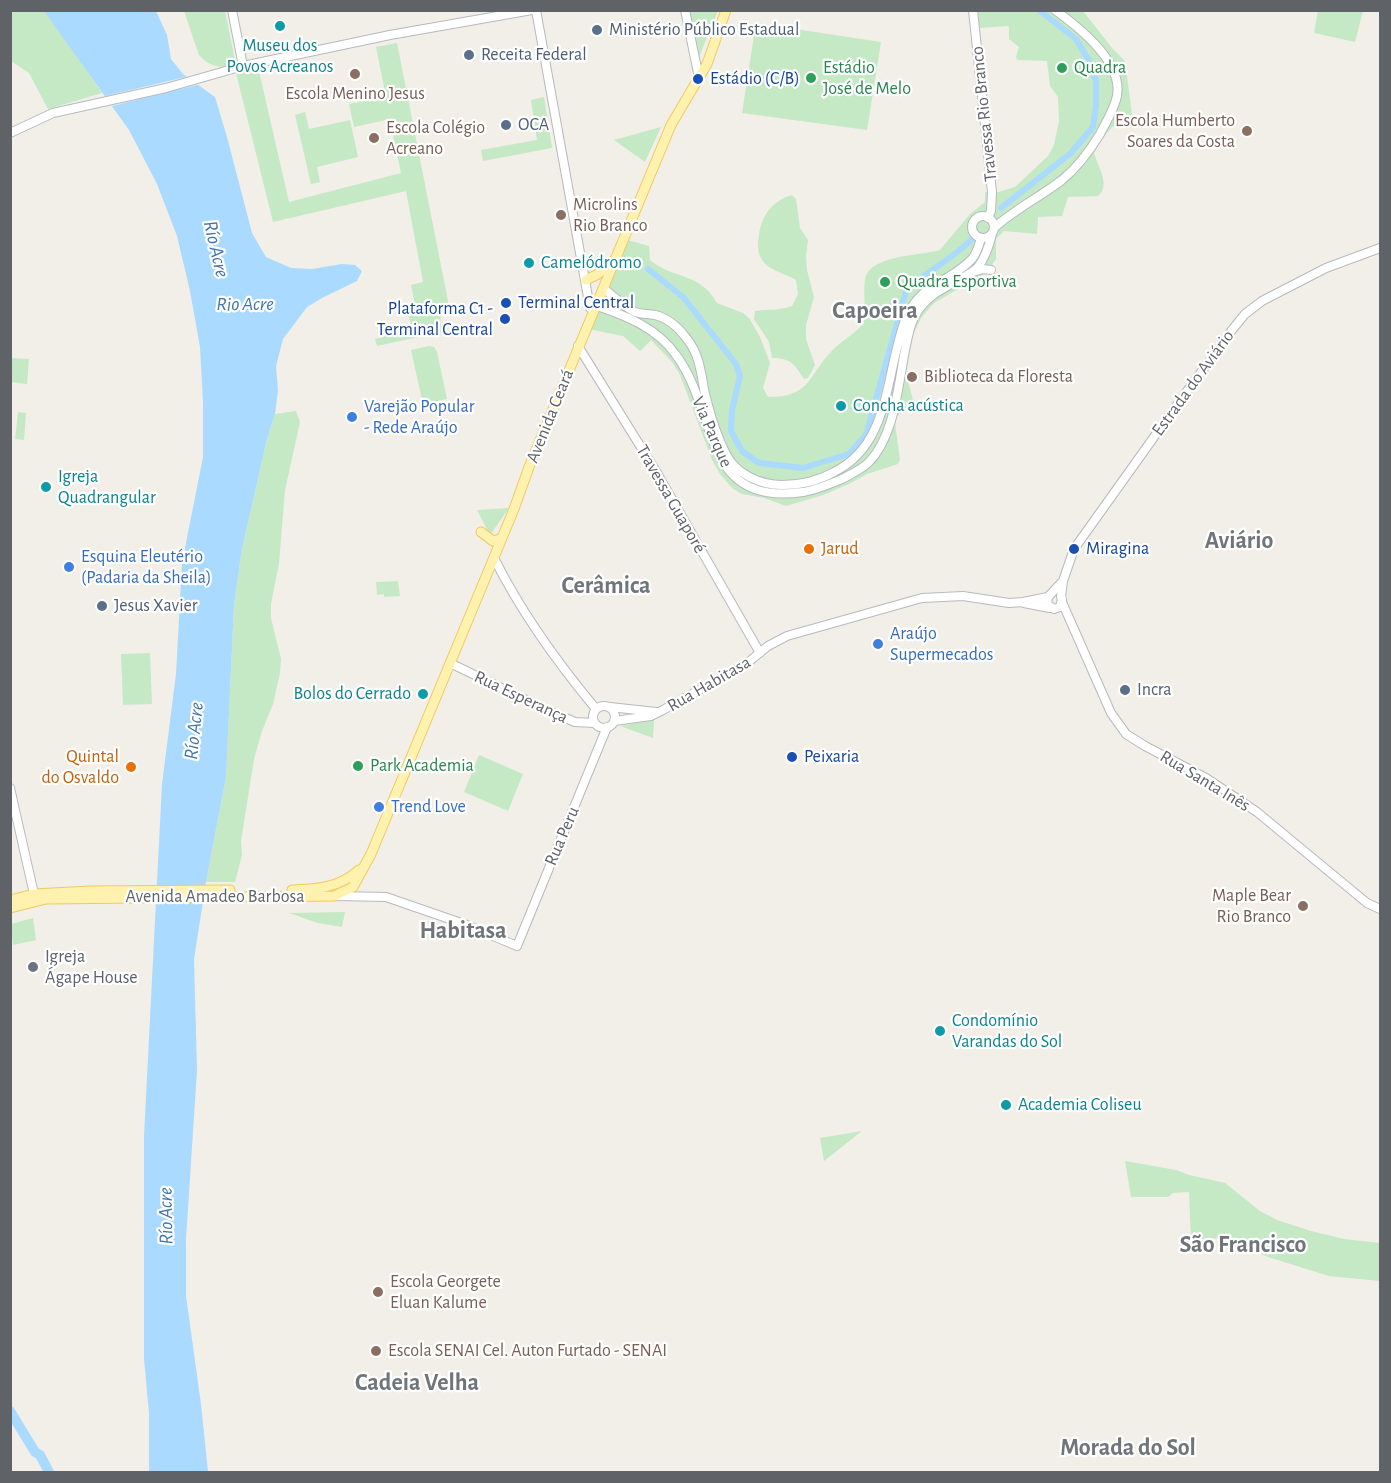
<!DOCTYPE html>
<meta charset="utf-8">
<style>
body{margin:0}
#map{position:relative;width:1391px;height:1483px;overflow:hidden;background:#f1efe8;font-family:"Alegreya Sans",sans-serif}
canvas{display:block}
.frame{position:absolute;inset:0;border:12px solid #5f6368;pointer-events:none}
</style>
<div id="map">
<canvas width="1391" height="1483"></canvas>
<div class="frame"></div>
</div>
<script>
const c = document.querySelector('canvas').getContext('2d');
c.lineJoin = 'round';
function paint(path, color) { c.fillStyle = color; c.fill(path, 'evenodd'); }
function trace(path, color, width, dash) { c.strokeStyle = color; c.lineWidth = width; c.lineCap = dash ? 'butt' : 'round'; c.setLineDash(dash || []); c.stroke(path); }
function write(font, color, halo, rows, align = 'center') {
  c.font = font + ' "Alegreya Sans",sans-serif'; c.lineWidth = 4.5; c.setLineDash([]); c.textBaseline = 'middle'; c.strokeStyle = halo; c.fillStyle = color; for (const [text, x, y, turn = 0] of rows) {
    c.save(); c.translate(x, y); c.rotate((+turn || 0) * Math.PI / 180); c.textAlign = isNaN(turn) ? turn : align; if (halo) c.strokeText(text, 0, 0); c.fillText(text, 0, 0); c.restore();
  }
}
const green = new Path2D(`
 M11 11H46L102 93 48 109 29 73 11 61Z
 M184 11H225L236 65C220 68 211 68 199 55Z
 M690 11H718L697 62Z
 M977 11H1083L1112 48 1125 61 1132 114C1127 119 1124 118 1119 121 1107 131 1101 140 1094 153 1098 167 1111 185 1098 196L1068 197 1062 216 1038 217 1037 234 1004 231 996 239V259L986 273 934 303 921 318 913 335 906 373 914 404 897 416 895 423 900 460 898 464 867 474 849 484 823 495 786 506 764 498 742 494 732 488 720 474 712 460 680 375 672 362 651 340 640 351 623 336 588 329 607 292 628 240 649 246 650 260C672 279 700 272 717 303L743 313 749 318 760 337 770 363 763 388 768 397C809 397 807 379 829 354 839 342 854 335 864 323 866 309 863 294 865 280 869 254 922 256 940 250L970 214 985 202V192L995 193 1015 187 1048 156 1054 145 1059 121 1058 97 1050 86 1047 61 1017 60 1016 57 1019 47 1009 39V28L1008 26 980 28Z
 M1318 11H1363L1355 42 1314 33Z
 M756 23 881 42 867 130 742 113Z
 M397 43 449 306C438 312 440 321 442 332L377 346 375 339 412 329 408 312 416 310 411 285 423 282 406 191 273 222 236 73 258 67 289 202 401 173 390 119 354 127 349 104 386 97 376 47Z
 M544 97 552 148 483 161 481 150 537 140 531 100Z
 M305 112 309 129 350 120 358 157 317 167 320 182 311 184 295 115Z
 M661 127 645 162 614 140Z
 M792 195 796 199 800 228 808 240 806 256 807 270 814 297 806 325V339L815 365 808 378 804 379C794 363 790 358 772 358L769 342 754 319 755 311C768 309 779 311 792 306L798 294 796 280C785 273 768 271 761 258 757 251 758 243 759 235 762 215 772 201 792 195Z
 M429 346 434 347 437 352 447 399 423 404 411 350Z
 M10 358 29 359 27 384 11 382Z
 M296 411 300 422 285 490 279 563 271 604V618L281 659 280 673 273 704 262 731 254 759 241 841 242 855 235 882H206L226 777 234 605 242 549 267 439 275 414Z
 M18 412 26 413 24 440 15 439Z
 M509 508 490 535 477 510Z
 M398 581 400 596 384 597V594L377 595 376 582Z
 M150 653 152 704 123 705 121 654Z
 M654 720 653 738 620 726Z
 M479 755 523 774 508 811 464 792Z
 M345 912 342 927 318 923 289 913Z
 M33 918 36 940 13 945 11 924Z
 M862 1131 824 1161 820 1138Z
 M1125 1161 1176 1170 1189 1175 1225 1183 1260 1211 1277 1220 1311 1231 1344 1239 1380 1243V1281L1329 1276 1268 1257 1225 1238 1191 1239 1189 1192 1173 1193 1168 1197H1131Z`);
const water = new Path2D(`
 M44 11H156L167 35 171 59 183 74 215 97 227 137 252 233 266 257 291 268 312 269 342 264 355 265 362 271 357 281 322 298 307 307 283 339 276 366 278 390 275 414 267 439 242 549 234 605 226 777 206 882 194 959 197 1070 186 1239V1296L201 1404 208 1472H149V1413L144 1359V1136L162 784 176 674 182 563 203 457V402L200 347 190 291 177 236 157 184 129 130Z`);
const pier = new Path2D(`
 M190 76 201 84 108 107 101 97Z`);
const canal = new Path2D(`
 M1001 208 1071 153 1093 127 1096 105V81L1089 61 1076 39 1039 10
 M648 269 683 297 736 364 740 376 732 410 731 431 742 451 759 463 803 468 849 454 866 435 906 291C926 272 952 259 972 239`);
const river = new Path2D(`
 M10 1411 35 1452 40 1455 49 1472`);
const secondary = new Path2D(`
 M232 10 243 66
 M536 10 590 308 593 311
 M685 10 699 78
 M973 10 992 192 991 211 988 218
 M10 133 53 113 166 88 243 66 390 35 532 10
 M972 227a11 11 0 1 1 22 0a11 11 0 1 1-22 0Z
 M994 228C1015 209 1040 197 1062 180 1078 167 1089 152 1100 134 1106 122 1114 110 1117 96 1123 62 1080 28 1055 10
 M973 272 983 269 991 270
 M604 289C613 296 623 305 633 311 640 315 647 313 655 315 668 318 679 328 687 339 700 355 701 374 705 394 710 414 716 435 726 454 736 474 760 485 782 485 801 485 818 481 834 472 892 444 885 370 906 318 921 282 950 283 972 259 977 253 979 245 981 238
 M597 306C627 316 657 328 676 355 719 412 700 507 803 492 816 490 830 484 842 479 851 474 861 470 869 462 900 430 898 366 911 325 919 301 937 291 959 280 965 276 972 273 978 267 985 258 989 246 992 234
 M578 346 657 473 760 653
 M494 558C522 614 556 661 596 709
 M1048 597 1047 604 1054 609 1060 607 1062 599
 M1061 597 1063 581 1074 549 1174 409 1232 330 1245 314 1262 301 1326 268 1380 248
 M1062 602 1111 713 1126 734 1145 746 1206 778 1257 812 1367 903 1380 909
 M1024 603 1050 608
 M450 663 553 713 575 722 595 723
 M593 717a11 11 0 1 1 22 0a11 11 0 1 1-22 0Z
 M610 707 656 712
 M614 721 651 716 663 710 746 664 768 646 787 636 922 598 963 596 1009 603 1023 602 1048 597 1062 582
 M10 788 34 894
 M335 896 386 897 467 925 517 946 607 727`);
const primary = new Path2D(`
 M586 280 598 274 615 259
 M481 532 493 541 500 539 503 536
 M292 890C317 889 339 888 359 870
 M10 900 34 894 90 891 230 890
 M10 908 46 899 334 896 353 887 371 854 514 509 529 467 671 125 707 64 726 10`);
const markers = [
 [280,26,6,"#0f9aa8"],
 [597,30,6,"#5c6f8a"],
 [469,55,6,"#5c6f8a"],
 [1062,68,6,"#2e9e5b"],
 [355,74,6,"#8d6e63"],
 [811,78,6,"#2e9e5b"],
 [698,79,6,"#1a4fb4"],
 [506,125,6,"#5c6f8a"],
 [1247,131,6,"#8d6e63"],
 [374,138,6,"#8d6e63"],
 [561,215,6,"#8d6e63"],
 [529,263,6,"#0f9aa8"],
 [885,282,6,"#2e9e5b"],
 [506,303,6,"#1a4fb4"],
 [505,319,6,"#1a4fb4"],
 [912,377,6,"#8d6e63"],
 [841,406,6,"#0f9aa8"],
 [352,417,6,"#3f7fe0"],
 [46,487,6,"#0f9aa8"],
 [809,549,6,"#e8710a"],
 [1074,549,6,"#1a4fb4"],
 [69,567,6,"#3f7fe0"],
 [102,606,6,"#5c6f8a"],
 [878,644,6,"#3f7fe0"],
 [1125,690,6,"#5c6f8a"],
 [423,694,6,"#0f9aa8"],
 [792,757,6,"#1a4fb4"],
 [358,766,6,"#2e9e5b"],
 [131,767,6,"#e8710a"],
 [379,807,6,"#3f7fe0"],
 [1303,906,6,"#8d6e63"],
 [33,967,6,"#6b7280"],
 [940,1031,6,"#0f9aa8"],
 [1006,1105,6,"#0f9aa8"],
 [378,1292,6,"#8d6e63"],
 [376,1351,6,"#8d6e63"]
];
const serviceNames = [
 ["Ministério Público Estadual",609,30],
 ["Receita Federal",481,55],
 ["OCA",518,125],
 ["Jesus Xavier",114,606],
 ["Incra",1137,690]
];
const cultureNames = [
 ["Museu dos",280,46,"center"],
 ["Povos Acreanos",280,67,"center"],
 ["Camelódromo",541,263],
 ["Concha acústica",853,406],
 ["Igreja",58,477],
 ["Quadrangular",58,498],
 ["Bolos do Cerrado",411,694,"right"],
 ["Condomínio",952,1021],
 ["Varandas do Sol",952,1042],
 ["Academia Coliseu",1018,1105]
];
const leisureNames = [
 ["Estádio",823,68],
 ["José de Melo",823,89],
 ["Quadra",1074,68],
 ["Quadra Esportiva",897,282],
 ["Park Academia",370,766]
];
const transitNames = [
 ["Estádio (C/B)",710,79],
 ["Terminal Central",518,303],
 ["Plataforma C1 -",493,309,"right"],
 ["Terminal Central",493,330,"right"],
 ["Miragina",1086,549],
 ["Peixaria",804,757]
];
const educationNames = [
 ["Escola Menino Jesus",355,94,"center"],
 ["Escola Humberto",1235,121,"right"],
 ["Soares da Costa",1235,142,"right"],
 ["Escola Colégio",386,128],
 ["Acreano",386,149],
 ["Microlins",573,205],
 ["Rio Branco",573,226],
 ["Biblioteca da Floresta",924,377],
 ["Maple Bear",1291,896,"right"],
 ["Rio Branco",1291,917,"right"],
 ["Escola Georgete",390,1282],
 ["Eluan Kalume",390,1303],
 ["Escola SENAI Cel. Auton Furtado - SENAI",388,1351]
];
const streetNames = [
 ["Travessa Rio Branco",984,114,-96],
 ["Estrada do Aviário",1193,383,-54],
 ["Avenida Ceará",550,416,-68],
 ["Via Parque",712,432,66],
 ["Travessa Guaporé",671,499,60],
 ["Rua Habitasa",709,684,-30],
 ["Rua Esperança",521,697,25],
 ["Rua Santa Inês",1205,781,31],
 ["Rua Peru",562,836,-67],
 ["Avenida Amadeo Barbosa",215,897]
];
const shopNames = [
 ["Varejão Popular",364,407],
 ["- Rede Araújo",364,428],
 ["Esquina Eleutério",81,557],
 ["(Padaria da Sheila)",81,578],
 ["Araújo",890,634],
 ["Supermecados",890,655],
 ["Trend Love",391,807]
];
const foodNames = [
 ["Jarud",821,549],
 ["Quintal",119,757,"right"],
 ["do Osvaldo",119,778,"right"]
];
const worshipNames = [
 ["Igreja",45,957],
 ["Ágape House",45,978]
];
const waterNames = [
 ["Río Acre",216,249,77],
 ["Rio Acre",245,304],
 ["Río Acre",194,731,-84],
 ["Río Acre",166,1216,-91]
];
const districtNames = [
 ["Capoeira",875,311],
 ["Aviário",1239,541],
 ["Cerâmica",606,586],
 ["Habitasa",463,931],
 ["São Francisco",1243,1245],
 ["Cadeia Velha",417,1383],
 ["Morada do Sol",1128,1448]
];
paint(green, '#c5e8c5');
paint(water, '#aadaff');
paint(pier, '#f1efe8');
trace(canal, '#aadaff', 6);
trace(river, '#aadaff', 10);
trace(secondary, '#b6babf', 10);
trace(primary, '#f2c960', 11);
trace(secondary, '#fff', 8);
trace(primary, '#fff2af', 9);
for (const [x, y, r, color] of markers) { const dot = new Path2D(); dot.arc(x, y, r, 0, 2 * Math.PI); c.fillStyle = color; c.fill(dot); trace(dot, '#fff', 2); }
write('18px', '#4e5e75', '#fff', serviceNames, 'left');
write('18px', '#0d838f', '#fff', cultureNames, 'left');
write('18px', '#27864d', '#fff', leisureNames, 'left');
write('18px', '#164399', '#fff', transitNames, 'left');
write('18px', '#785e54', '#fff', educationNames, 'left');
write('18px', '#5f6368', '#fff', streetNames);
write('18px', '#366cbe', '#fff', shopNames, 'left');
write('18px', '#c56008', '#fff', foodNames, 'left');
write('18px', '#5b616d', '#fff', worshipNames, 'left');
write('italic 20px', '#4174aa', '#fff', waterNames);
write('bold 24px', '#70757a', '#fff', districtNames);
</script>
